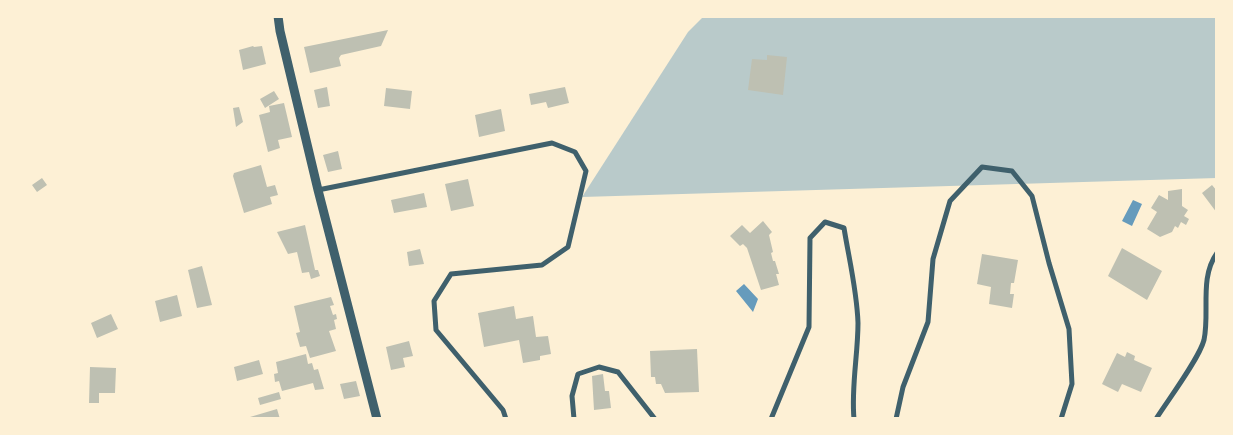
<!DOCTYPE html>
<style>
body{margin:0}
#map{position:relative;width:1233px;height:435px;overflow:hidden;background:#fdf0d5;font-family:"Archivo Narrow",sans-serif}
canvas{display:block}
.frame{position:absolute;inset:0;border:18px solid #fdf0d5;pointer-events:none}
</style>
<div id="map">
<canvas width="1233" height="435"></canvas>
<div class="frame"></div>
</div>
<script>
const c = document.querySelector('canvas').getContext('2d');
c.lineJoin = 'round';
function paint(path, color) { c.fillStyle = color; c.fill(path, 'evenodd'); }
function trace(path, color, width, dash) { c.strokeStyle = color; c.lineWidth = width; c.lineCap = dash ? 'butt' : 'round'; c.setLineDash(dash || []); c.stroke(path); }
const green = new Path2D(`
 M704 16H1217V178L582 197 688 32Z`);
const water = new Path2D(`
 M1133 200 1142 204 1132 226 1122 221Z
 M744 284 758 299 753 312 736 291Z`);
const building = new Path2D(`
 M388 30 381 46 341 55 339 58 341 66 310 73 304 47Z
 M253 46 254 47 262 46 266 64 243 70 239 50Z
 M767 55 787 57 783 95 748 90 752 59 767 60Z
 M327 87 330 106 318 108 314 90Z
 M565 87 569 103 548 108 546 102 531 105 529 94Z
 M386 88 412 91 410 109 384 106Z
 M274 91 279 99 265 108 260 99Z
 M284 103 292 137 278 140 280 148 268 152 259 115 270 112 269 106Z
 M239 107 243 122 236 127 233 108Z
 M501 109 505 131 479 137 475 115Z
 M338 151 342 169 328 172 323 155Z
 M261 165 267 187 275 185 278 195 270 197 272 204 244 213 233 176 234 173Z
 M42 178 47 185 37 192 32 185Z
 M468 179 474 206 451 211 445 184Z
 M1212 185 1217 191V213L1202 193Z
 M1182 189V206L1188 210 1184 216 1189 219 1186 225 1181 222 1178 228 1175 226 1172 232 1160 237 1147 229 1157 212 1151 208 1159 195 1168 200V191Z
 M424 193 427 207 394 213 391 200Z
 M763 221 772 232 769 235 773 252 771 253 773 261H775L779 274H776L779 285 761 290 747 248 743 244 740 246 730 236 742 225 750 233Z
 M305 225 315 270H318L320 276 311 279 309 272 302 273 297 252 288 254 277 232Z
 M1122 248 1162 271 1147 300 1108 276Z
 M420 249 424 264 409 266 407 252Z
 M982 254 1018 260 1014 283H1011L1010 294H1014L1012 308 989 304 991 287 977 284Z
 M202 266 212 305 197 308 188 270Z
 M177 295 182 316 160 322 155 301Z
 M331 297 334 305 330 306 333 315 336 314 337 319 334 320 336 329 329 331 336 351 310 358 306 346 300 347 296 333 300 332 294 306Z
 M514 306 516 319 533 316 536 337 548 336 551 354 540 356V360L523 363 519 340 484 347 478 313Z
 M111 314 118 329 97 338 91 323Z
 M409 341 413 356 403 358 405 367 391 370 386 347Z
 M697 349 699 392 665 393 661 384H656L655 377H651L650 351Z
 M1127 352 1135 356 1134 360 1152 368 1141 392 1122 384 1118 392 1102 384 1117 353 1125 357Z
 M306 354 308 364 312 363 314 370 318 369 324 389 315 390 313 383 282 391 279 381 275 382 274 374 278 373 276 362Z
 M259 360 263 374 237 381 234 367Z
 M90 367 116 368 115 393H99V403H89Z
 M603 374 605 391H609L611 408 594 410 592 376Z
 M356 381 360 396 344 399 340 384Z
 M279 392 281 399 260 405 258 398Z
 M277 409 280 419H250V417Z`);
const minor = new Path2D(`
 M318 190 552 143 575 152 586 171 568 247 542 265 451 274 434 301 436 330 503 410 506 419
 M574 419 572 396 578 374 599 367 618 372 655 419
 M771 419 809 327 810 238 825 222 844 228C849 259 857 291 858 323 858 355 851 387 854 419
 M896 419 903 387 928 322 933 259 950 201 982 167 1012 171 1032 196 1049 263 1069 329 1072 384 1061 419
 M1156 419C1168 400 1199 359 1204 340 1210 312 1199 278 1217 253`);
const tertiary = new Path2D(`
 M278 16 280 31 318 190 377 419`);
paint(green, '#b9caca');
paint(water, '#669bbc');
paint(building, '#bec0b2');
trace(minor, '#3f606c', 5);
trace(tertiary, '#3f606c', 9);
</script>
